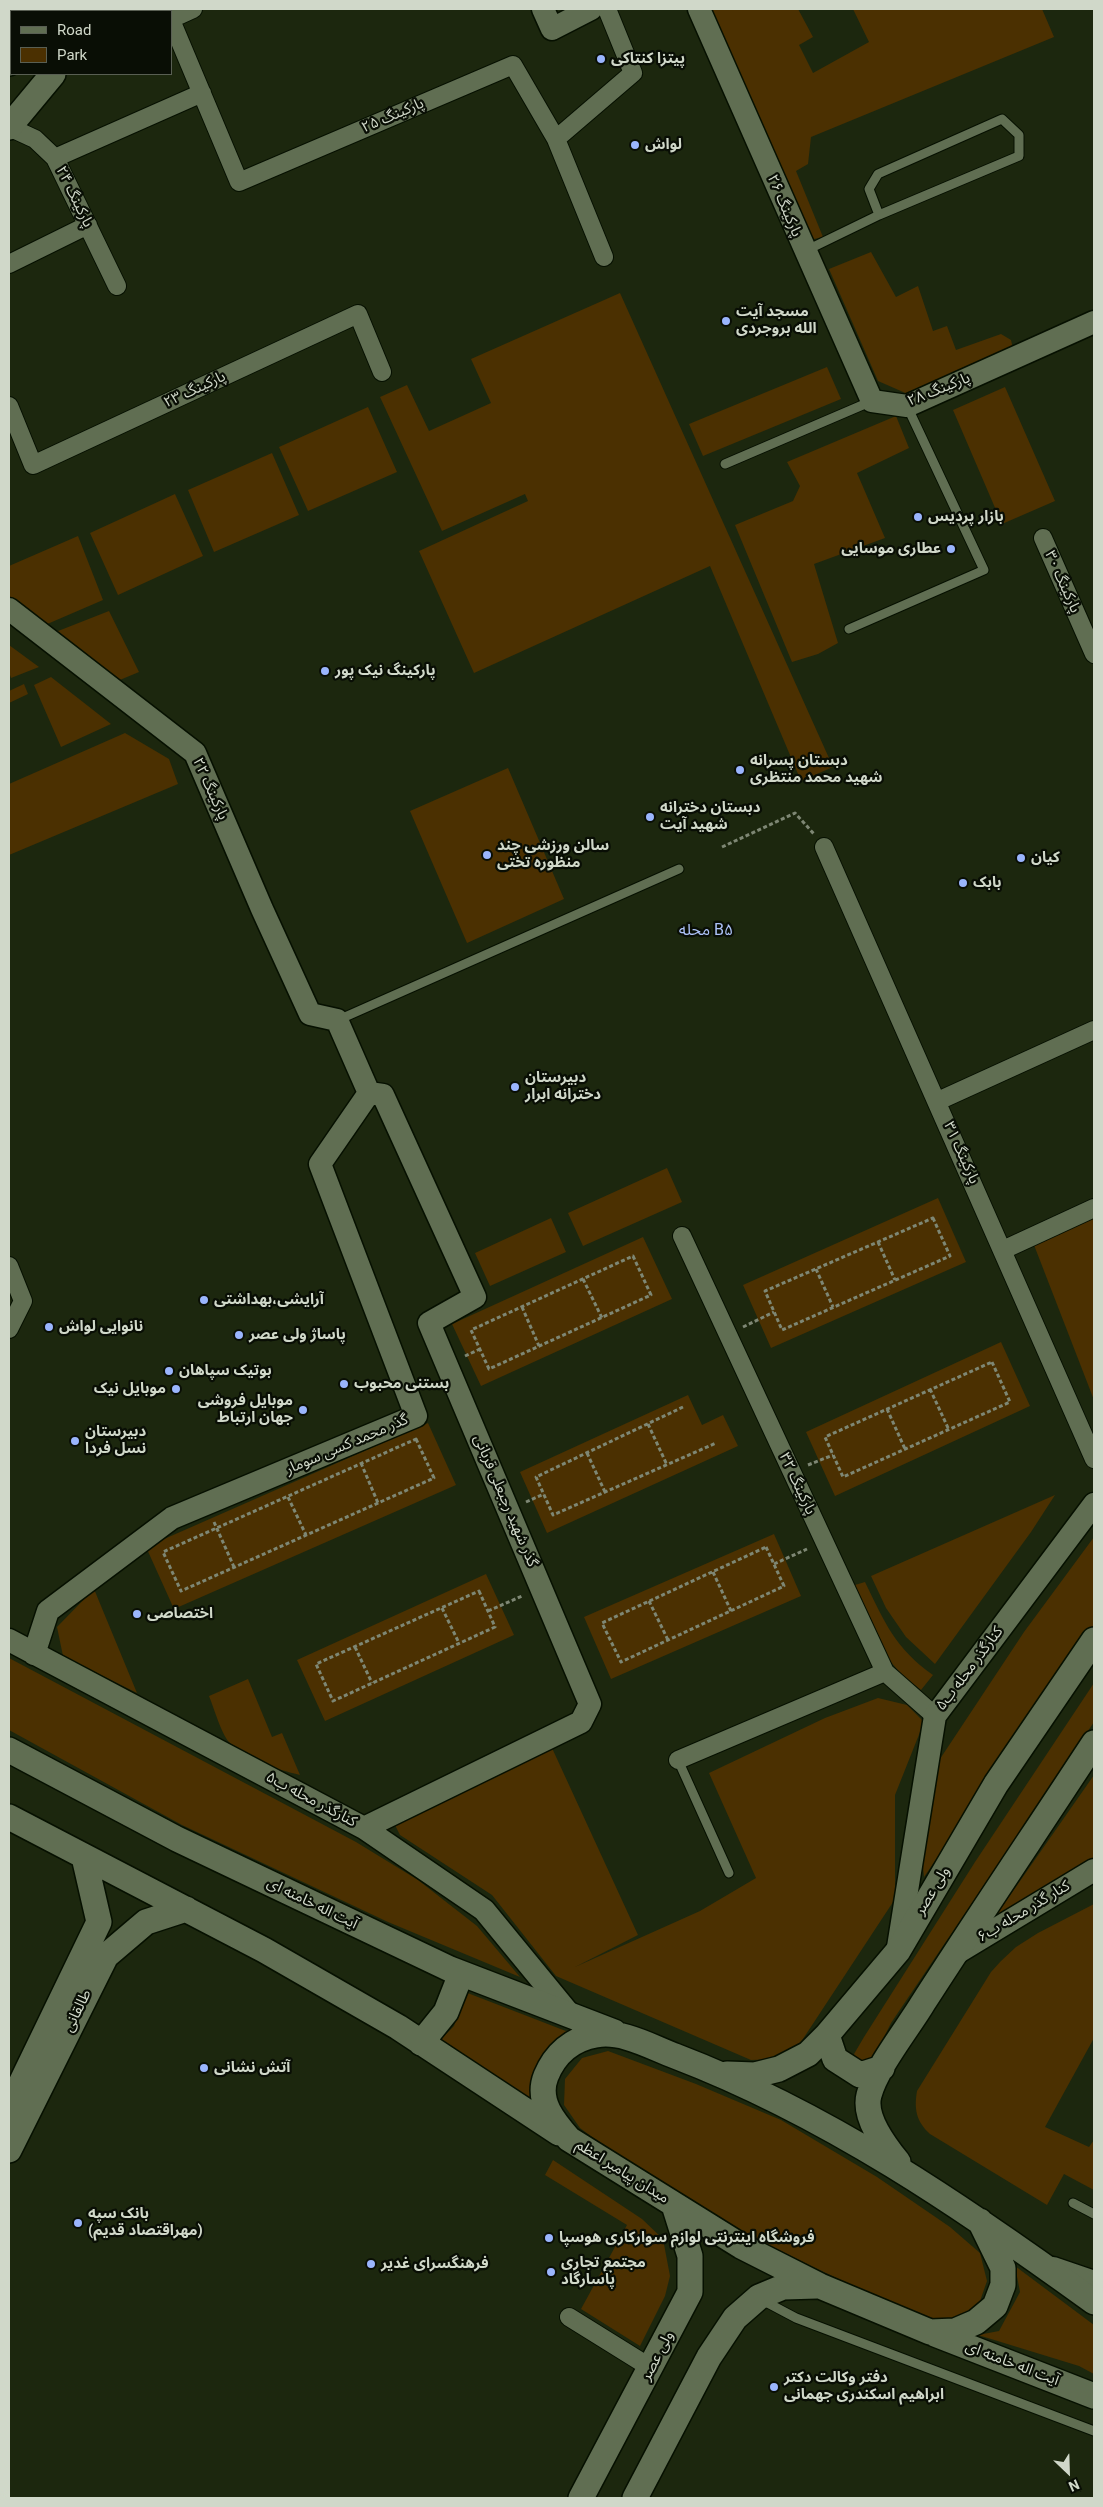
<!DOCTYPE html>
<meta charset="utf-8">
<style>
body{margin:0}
#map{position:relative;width:1103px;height:2507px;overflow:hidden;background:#1c270e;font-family:Roboto,sans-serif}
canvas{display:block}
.frame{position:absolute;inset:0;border:10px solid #d0d8c9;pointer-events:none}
.legend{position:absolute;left:10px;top:10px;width:162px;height:65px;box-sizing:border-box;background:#090e05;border:1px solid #595f53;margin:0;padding:6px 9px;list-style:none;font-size:15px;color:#d0d8c9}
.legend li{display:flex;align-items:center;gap:10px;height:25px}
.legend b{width:25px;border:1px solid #595f53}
.north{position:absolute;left:1043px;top:2447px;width:50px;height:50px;-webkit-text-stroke:4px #090e05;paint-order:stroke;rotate:156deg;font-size:14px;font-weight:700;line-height:20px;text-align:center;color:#d0d8c9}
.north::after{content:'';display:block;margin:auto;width:18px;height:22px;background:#d0d8c9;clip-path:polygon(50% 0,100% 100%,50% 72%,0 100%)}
</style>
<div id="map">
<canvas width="1103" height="2507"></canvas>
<div class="frame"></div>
<ul class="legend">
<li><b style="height:6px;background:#606e52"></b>Road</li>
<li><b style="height:14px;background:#4b3001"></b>Park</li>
</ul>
<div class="north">N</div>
</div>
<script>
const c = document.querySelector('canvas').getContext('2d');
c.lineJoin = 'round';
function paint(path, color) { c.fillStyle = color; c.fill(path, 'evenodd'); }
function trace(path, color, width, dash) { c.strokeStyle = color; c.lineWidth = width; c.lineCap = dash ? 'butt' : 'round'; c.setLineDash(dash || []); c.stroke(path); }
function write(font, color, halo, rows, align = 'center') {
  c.font = font + ' Roboto,"Noto Sans Arabic",sans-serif'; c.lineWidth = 4.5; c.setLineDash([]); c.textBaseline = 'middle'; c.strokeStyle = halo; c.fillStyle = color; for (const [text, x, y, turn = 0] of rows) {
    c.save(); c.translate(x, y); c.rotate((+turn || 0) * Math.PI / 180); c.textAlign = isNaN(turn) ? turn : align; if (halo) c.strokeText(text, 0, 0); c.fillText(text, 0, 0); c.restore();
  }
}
const green = new Path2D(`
 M707 9H798L813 37 799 45 813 73 869 42 853 9H1042L1054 37 811 137 808 164 796 171 823 237 805 241Z
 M871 252 896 297 918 286 933 331 947 326 956 350 1001 334 1011 340 1013 349 910 395 878 381 829 269Z
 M620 293 833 767 801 781 710 566 474 673 419 551 528 501 525 494 442 531 380 397 407 385 429 431 491 403 471 359Z
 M827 367 841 399 703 456 689 424Z
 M1005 387 1055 501 1002 524 953 410Z
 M368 407 397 472 308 511 279 447Z
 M896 416 909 448 857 473 885 538 814 564 838 643 818 654 792 662 735 525 793 501 800 486 787 462Z
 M272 453 299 515 214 552 188 490Z
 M175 494 203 556 118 595 90 533Z
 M78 536 103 600 45 625 9 596V566Z
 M109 611 139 672 115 682 53 633Z
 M9 645 39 667 11 678 9 672Z
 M51 677 111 724 61 747 34 685Z
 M24 684 28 694 9 703V691Z
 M125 733 169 759 178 784 9 855V784Z
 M508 768 564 899 467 943 410 811Z
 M667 1168 682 1202 583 1246 568 1213Z
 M938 1198 966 1262 771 1348 743 1285Z
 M551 1218 566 1252 490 1286 475 1253Z
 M1094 1218V1400L1034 1245Z
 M643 1237 672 1299 481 1386 452 1324Z
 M1001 1342 1030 1406 835 1496 806 1432Z
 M688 1395 702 1425 723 1415 738 1446 547 1533 520 1472Z
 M428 1423 456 1485 174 1609 146 1547Z
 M1055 1495 1031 1532 935 1664 906 1637 886 1608 871 1576Z
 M774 1534 801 1596 611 1679 584 1617Z
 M1094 1537V1628L924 1877 921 1846 936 1765 1024 1632Z
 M486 1574 514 1635 325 1721 297 1660Z
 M865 1582C885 1623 895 1648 933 1675L921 1690 902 1675 885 1655 848 1587Z
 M94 1589 137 1693 63 1656 57 1627Z
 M9 1658 356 1842 418 1880 477 1926 520 1977 388 1922 182 1825 9 1730Z
 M248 1679 272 1737 282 1733 300 1775C276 1769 247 1761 229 1742 221 1733 214 1708 209 1696Z
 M1094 1683V1722L891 2023 872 2061 866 2064 858 2062 854 2054 864 2037 975 1862Z
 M878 1698 907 1705 924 1722 895 1795V1899L797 2048 777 2059 751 2060 556 1976 492 1895 400 1835 394 1823 552 1748 638 1935 575 1967 700 1911 756 1878 709 1773 825 1718Z
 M1094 1775V1864L1008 1913 997 1914Z
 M1094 1904V2038L1045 2127 1089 2147 1094 2140V2190L1064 2174 1047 2205 930 2134C916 2121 914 2109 917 2091L991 1972 1001 1961 1016 1947 1038 1933Z
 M465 1992 571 2033 533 2102 441 2039 454 2026Z
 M608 2051 696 2084 781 2120 877 2177 950 2227 980 2253 987 2281 979 2304 960 2318 936 2321 863 2291 748 2235 631 2166 580 2128 564 2105 565 2079 582 2058Z
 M553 2160 642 2219 663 2239 670 2276 665 2296 640 2346 581 2309 627 2225 545 2175Z
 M1015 2266 1094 2325V2374L1079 2366 978 2335 999 2331 1020 2292Z`);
const path = new Path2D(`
 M722 847 795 813 814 834
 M933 1218 950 1256 782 1330 765 1291Z
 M878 1242 895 1280
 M633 1256 651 1295 489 1369 471 1330Z
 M816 1269 833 1307
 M583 1279 602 1318
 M522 1307 539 1346
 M743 1327 774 1312
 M465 1356 480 1349
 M992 1362 1010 1402 843 1477 825 1437Z
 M930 1389 949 1430
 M683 1407 536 1477 553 1515 716 1443
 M887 1409 905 1449
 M648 1424 667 1465
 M416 1439 434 1478 181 1591 163 1552Z
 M587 1453 605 1492
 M361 1463 378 1503
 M808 1465 833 1455
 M288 1497 306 1535
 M526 1502 544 1494
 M214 1522 234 1567
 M766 1547 784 1586 621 1662 602 1623Z
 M774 1564 807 1549
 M713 1572 731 1611
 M479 1591 495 1627 333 1701 316 1664Z
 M649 1601 668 1640
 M442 1608 459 1643
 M488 1611 522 1596
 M355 1647 372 1683`);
const service = new Path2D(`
 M807 250 879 215 1019 156V135L1002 119 878 174 869 189 879 215
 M725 464 872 401
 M849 629 984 570 907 406
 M338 1020 679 869
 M678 1760 729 1873
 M1073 2203 1094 2214
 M762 2300 796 2318 1094 2431`);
const minor = new Path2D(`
 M171 19 193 9
 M171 20 239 182 513 65 556 139 604 257
 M9 127 35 139 55 158 117 286
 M556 139 633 73 607 9
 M55 158 202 93
 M9 264 88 225
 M9 406 33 465 358 314 382 372
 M1043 538 1094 654
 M824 847 1094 1459
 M938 1101 1094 1030
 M682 1236 885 1672 935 1716
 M1003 1250 1094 1208
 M9 1266 23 1301 9 1329
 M678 1760 885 1672
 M569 2317 651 2368`);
const tertiary = new Path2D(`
 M543 9 552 29 591 9
 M699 9 872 401 907 406 1094 322
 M9 609 195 753 262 909 310 1014 337 1020 369 1093 320 1164 416 1416 172 1518 48 1611 34 1654
 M9 1640 364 1828 484 1910 571 2016
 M364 1828 581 1722 590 1704 429 1323 475 1297 383 1095 369 1093
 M898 1947 935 1716 1094 1504
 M955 1954 1094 1870
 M1053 2268 1094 2282`);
const secondary = new Path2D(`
 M52 11 54 9
 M105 11 107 9
 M9 63 11 60
 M9 127 53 74
 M9 1750 177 1839 450 1969 614 2032
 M9 1817 264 1950 398 2027 559 2133
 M827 2035 835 2059 860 2075 882 2068
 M421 2043 446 2012 461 1974
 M727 2074 755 2075 779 2069 808 2054 827 2035 898 1951 996 1784 1094 1640
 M9 2108 99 1922 84 1857
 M9 2150 106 1956 146 1922 186 1909
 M898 2162C885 2146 863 2117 869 2095 876 2068 908 2028 923 2003 979 1916 1037 1830 1094 1743
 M980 2221 1003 2268V2285L995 2306 976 2322 955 2331 930 2332 820 2286 741 2246 569 2139C554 2122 536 2101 546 2076 555 2054 572 2039 596 2035 622 2030 651 2047 675 2056 827 2114 963 2207 1094 2302
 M935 2334 1094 2396
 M581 2498 690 2292V2256L674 2205
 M635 2498 709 2357 735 2318 759 2297 783 2287 817 2286`);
const markers = [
 [601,59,5,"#9ab5fd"],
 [635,145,5,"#9ab5fd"],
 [726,321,5,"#9ab5fd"],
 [918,517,5,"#9ab5fd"],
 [951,549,5,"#9ab5fd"],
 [325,671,5,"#9ab5fd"],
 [740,770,5,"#9ab5fd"],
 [650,817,5,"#9ab5fd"],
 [487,855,5,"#9ab5fd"],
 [1021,858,5,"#9ab5fd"],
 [963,883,5,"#9ab5fd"],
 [515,1087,5,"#9ab5fd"],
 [204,1300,5,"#9ab5fd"],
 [49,1327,5,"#9ab5fd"],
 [239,1335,5,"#9ab5fd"],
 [169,1371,5,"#9ab5fd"],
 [344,1384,5,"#9ab5fd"],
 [176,1389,5,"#9ab5fd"],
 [303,1410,5,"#9ab5fd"],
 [75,1441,5,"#9ab5fd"],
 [137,1614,5,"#9ab5fd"],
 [204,2068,5,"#9ab5fd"],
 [78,2223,5,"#9ab5fd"],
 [549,2238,5,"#9ab5fd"],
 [371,2264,5,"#9ab5fd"],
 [551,2272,5,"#9ab5fd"],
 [774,2387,5,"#9ab5fd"]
];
const poiNames = [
 ["پیتزا کنتاکی",611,59],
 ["لواش",645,145],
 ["مسجد آیت",736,312],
 ["الله بروجردی",736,329],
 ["بازار پردیس",928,517],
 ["عطاری موسایی",941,549,"right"],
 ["پارکینگ نیک پور",335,671],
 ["دبستان پسرانه",750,761],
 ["شهید محمد منتظری",750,778],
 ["دبستان دخترانه",660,808],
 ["شهید آیت",660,825],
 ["سالن ورزشی چند",497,846],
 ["منظوره تختی",497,863],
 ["کیان",1031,858],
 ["بابک",973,883],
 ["دبیرستان",525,1078],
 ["دخترانه ابرار",525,1095],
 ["آرایشی،بهداشتی",214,1300],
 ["نانوایی لواش",59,1327],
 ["پاساژ ولی عصر",249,1335],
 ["بوتیک سپاهان",179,1371],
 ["بستنی محبوب",354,1384],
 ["موبایل نیک",166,1389,"right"],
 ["موبایل فروشی",293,1401,"right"],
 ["جهان ارتباط",293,1418,"right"],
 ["دبیرستان",85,1432],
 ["نسل فردا",85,1449],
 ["اختصاصی",147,1614],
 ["آتش نشانی",214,2068],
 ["بانک سپه",88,2214],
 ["(مهراقتصاد قدیم)",88,2231],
 ["فروشگاه اینترنتی لوازم سوارکاری هوسپا",559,2238],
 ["مجتمع تجاری",561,2263],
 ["پاسارگاد",561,2280],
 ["فرهنگسرای غدیر",381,2264],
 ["دفتر وکالت دکتر",784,2378],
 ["ابراهیم اسکندری جهمانی",784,2395]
];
const streetNames = [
 ["پارکینگ ۲۵",393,116,-23],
 ["پارکینگ ۲۴",74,197,64],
 ["پارکینگ ۲۶",784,206,67],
 ["پارکینگ ۲۳",195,390,-25],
 ["پارکینگ ۲۸",939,390,-22],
 ["پارکینگ ۳۰",1062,582,66],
 ["پارکینگ ۲۲",210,789,66],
 ["پارکینگ ۳۱",961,1153,66],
 ["گذر محمد کسی سومار",347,1445,-23],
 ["پارکینگ ۳۲",797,1484,65],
 ["گذر شهید رجبعلی قربانی",505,1501,67],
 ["کنارگذر محله ب۵",970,1669,-53],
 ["کنارگذر محله ب۵",311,1800,28],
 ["ولی عصر",933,1891,-59],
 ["آیت اله خامنه ای",312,1904,26],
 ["کنار گذر محله ب۶",1024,1912,-31],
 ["طالقانی",78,2011,-64],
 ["میدان پیامبر اعظم",622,2172,32],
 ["ولی عصر",658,2356,-62],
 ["آیت اله خامنه ای",1012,2364,21]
];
const neighbourhoodNames = [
 ["محله B۵",706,931]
];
paint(green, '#4b3001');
trace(service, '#061000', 11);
trace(minor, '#061000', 20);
trace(tertiary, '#061000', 25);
trace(secondary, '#061000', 28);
trace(path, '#7e8774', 3, [4, 2.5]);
trace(service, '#606e52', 9);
trace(minor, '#606e52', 18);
trace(tertiary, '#606e52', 22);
trace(secondary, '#606e52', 25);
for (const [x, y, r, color] of markers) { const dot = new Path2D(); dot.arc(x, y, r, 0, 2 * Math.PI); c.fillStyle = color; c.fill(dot); trace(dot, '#090e05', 2); }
write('bold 15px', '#d0d8c9', '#090e05', poiNames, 'left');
write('15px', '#d0d8c9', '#090e05', streetNames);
write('16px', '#adc2f8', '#090e05', neighbourhoodNames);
</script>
